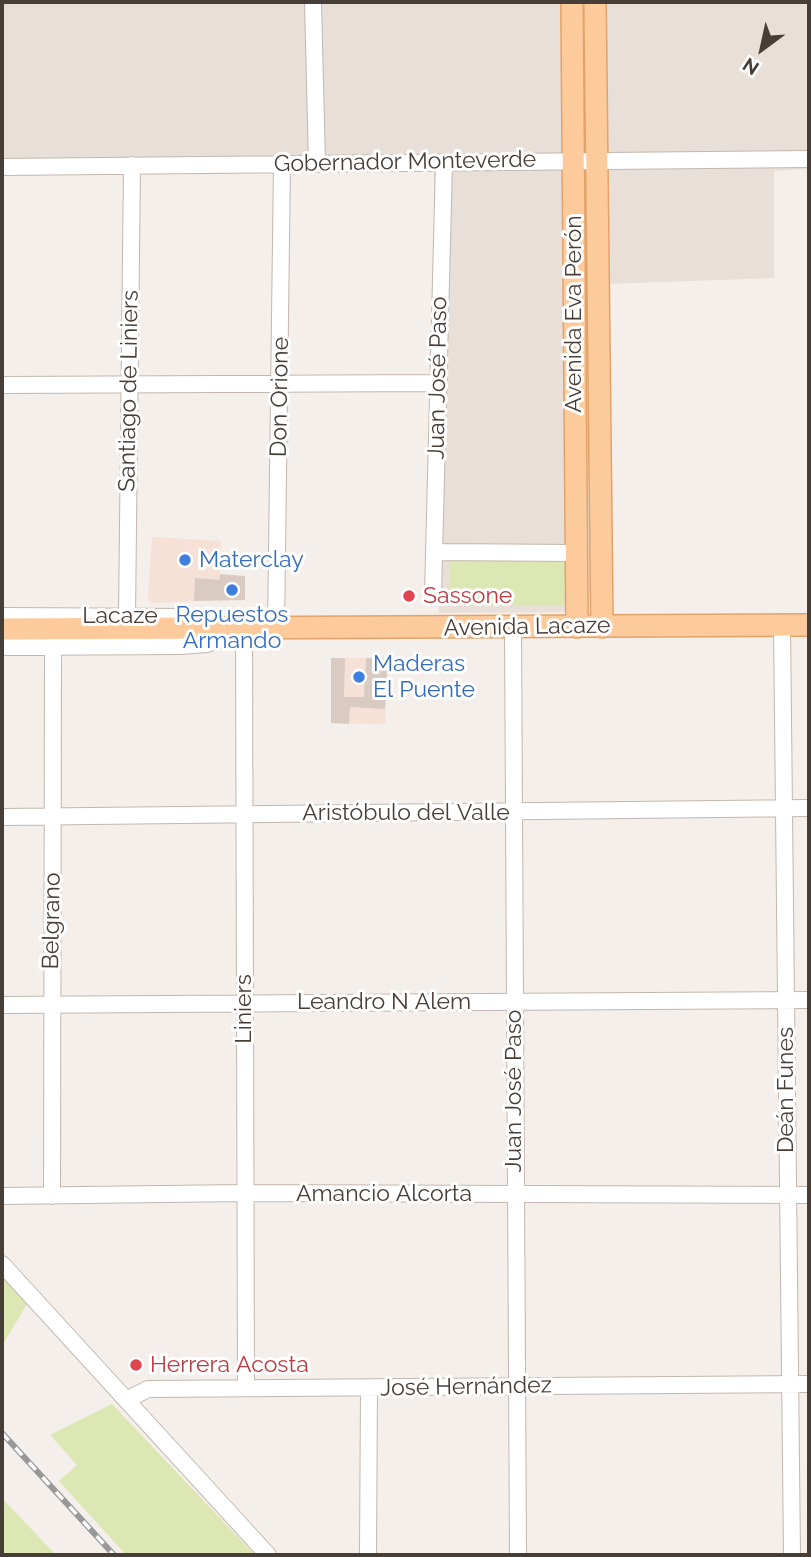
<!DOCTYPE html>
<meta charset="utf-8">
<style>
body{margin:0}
#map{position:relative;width:811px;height:1557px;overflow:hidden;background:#f4efea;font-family:Raleway,sans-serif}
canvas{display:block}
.frame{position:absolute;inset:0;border:4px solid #483e38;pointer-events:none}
.north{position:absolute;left:727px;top:14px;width:70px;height:70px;-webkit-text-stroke:5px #fff;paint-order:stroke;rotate:213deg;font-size:19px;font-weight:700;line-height:28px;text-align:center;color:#483e38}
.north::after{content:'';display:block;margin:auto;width:24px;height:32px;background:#483e38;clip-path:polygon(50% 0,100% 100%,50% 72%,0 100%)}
</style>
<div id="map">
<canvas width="811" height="1557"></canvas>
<div class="frame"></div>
<div class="north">N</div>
</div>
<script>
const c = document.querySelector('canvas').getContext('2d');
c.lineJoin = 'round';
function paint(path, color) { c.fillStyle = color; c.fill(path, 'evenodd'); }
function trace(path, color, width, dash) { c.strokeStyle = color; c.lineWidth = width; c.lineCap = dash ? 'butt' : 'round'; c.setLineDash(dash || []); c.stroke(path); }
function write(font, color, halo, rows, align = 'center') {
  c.font = font + ' Raleway,sans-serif'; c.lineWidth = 6; c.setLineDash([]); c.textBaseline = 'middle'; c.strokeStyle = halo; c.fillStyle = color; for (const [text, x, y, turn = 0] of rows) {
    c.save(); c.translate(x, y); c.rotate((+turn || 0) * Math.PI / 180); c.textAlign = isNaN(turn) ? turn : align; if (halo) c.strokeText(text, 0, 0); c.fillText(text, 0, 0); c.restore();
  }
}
const residential = new Path2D(`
 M2 2H809V169L774 171V278L607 284 609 612 439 613 434 172 2 163Z`);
const commercial = new Path2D(`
 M152 537 221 541 218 600 152 603 148 598Z
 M331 658H388L385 724 331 723Z`);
const green = new Path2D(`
 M449 560H569V606H449Z
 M2 1276 27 1304 2 1346Z
 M112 1404 255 1555H126L59 1481 77 1465 50 1435Z
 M2 1498 56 1555H2Z`);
const building = new Path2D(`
 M220 574 245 576V600L194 601 195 578 219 580Z
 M331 658H345L344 697H364L366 658H388L385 709 350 707 349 724 331 723Z`);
const minor = new Path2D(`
 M313 2 317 163
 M2 167 809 159
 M2 385 437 383
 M435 552 576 553
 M433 594 444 162
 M2 616 188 617 215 621
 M127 616 132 165
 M782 625 792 1555
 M513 628 518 1555
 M244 630 246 1388
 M276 630 282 163
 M2 647 181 646 207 644 242 631
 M2 817 809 808
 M2 1005 809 1000
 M2 1196 244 1193 809 1195
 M52 1196 53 647
 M2 1264 268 1555
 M126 1400 148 1389 809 1384
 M368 1555 369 1388`);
const major = new Path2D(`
 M572 2 577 627
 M595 2 602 627
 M2 629 809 625`);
const rail = new Path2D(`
 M2 1433 114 1555`);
const markers = [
 [185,560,7,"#3f7fe0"],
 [232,590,7,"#3f7fe0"],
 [409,596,7,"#e0444e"],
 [359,677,7,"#3f7fe0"],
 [136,1365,7,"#e0444e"]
];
const streetNames = [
 ["Gobernador Monteverde",405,162,-1],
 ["Avenida Eva Perón",574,314,-90],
 ["Juan José Paso",438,378,-89],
 ["Santiago de Liniers",129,391,-89],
 ["Don Orione",280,397,-89],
 ["Lacaze",120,616],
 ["Avenida Lacaze",527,627,-1],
 ["Aristóbulo del Valle",406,813],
 ["Belgrano",52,921,-89],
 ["Leandro N Alem",384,1002],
 ["Liniers",244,1009,-90],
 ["Deán Funes",786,1090,-90],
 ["Juan José Paso",514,1091,-90],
 ["Amancio Alcorta",384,1194],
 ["José Hernández",466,1387,-1]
];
const shopNames = [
 ["Materclay",199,560],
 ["Repuestos",232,615,"center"],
 ["Armando",232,641,"center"],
 ["Maderas",373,664],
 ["El Puente",373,690]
];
const healthNames = [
 ["Sassone",423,596],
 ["Herrera Acosta",150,1365]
];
paint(residential, '#e8dfd8');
paint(commercial, '#f5e1d6');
paint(green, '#dce7b4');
paint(building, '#d9cbc2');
trace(minor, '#c3b7af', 18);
trace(major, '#e2a36a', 24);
trace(minor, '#fff', 16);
trace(major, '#fcca9b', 21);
trace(rail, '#989898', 6);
trace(rail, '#fff', 3.5, [10]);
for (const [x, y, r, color] of markers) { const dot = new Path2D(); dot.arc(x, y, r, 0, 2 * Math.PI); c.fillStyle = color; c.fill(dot); trace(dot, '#fff', 2.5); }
write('23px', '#483e38', '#fff', streetNames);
write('23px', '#366cbe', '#fff', shopNames, 'left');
write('23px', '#be3a42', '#fff', healthNames, 'left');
</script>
